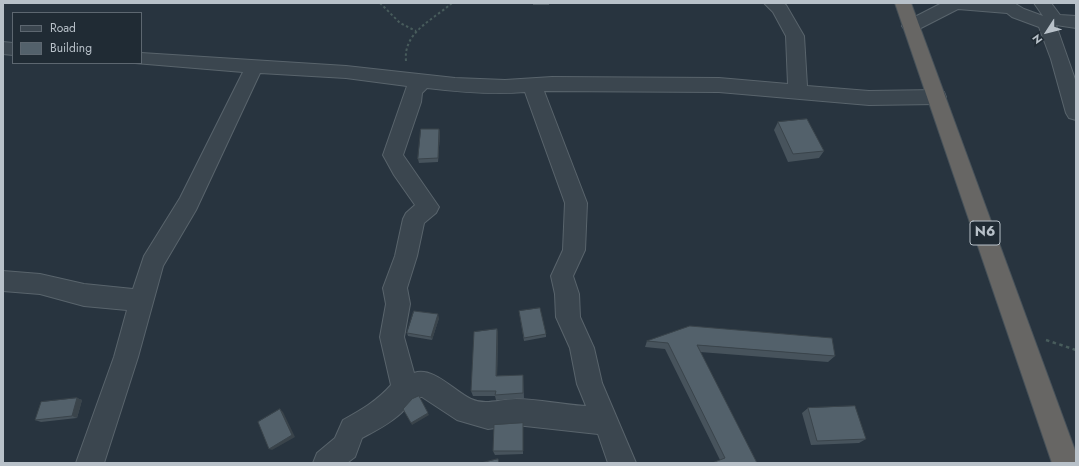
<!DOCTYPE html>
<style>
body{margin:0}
#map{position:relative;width:1079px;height:466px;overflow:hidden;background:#28343f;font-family:Jost,sans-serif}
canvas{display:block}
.frame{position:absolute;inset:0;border:4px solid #b8c1c9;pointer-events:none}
.legend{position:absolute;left:12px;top:12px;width:130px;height:52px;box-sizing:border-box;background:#202b34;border:1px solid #5d6770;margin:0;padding:5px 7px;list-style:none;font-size:12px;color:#b8c1c9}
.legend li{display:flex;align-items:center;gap:8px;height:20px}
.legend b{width:20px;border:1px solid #5d6770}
.north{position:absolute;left:1027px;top:12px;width:40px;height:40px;-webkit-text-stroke:3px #202b34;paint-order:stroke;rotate:234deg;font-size:11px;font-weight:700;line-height:16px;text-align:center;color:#b8c1c9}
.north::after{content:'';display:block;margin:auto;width:14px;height:18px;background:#b8c1c9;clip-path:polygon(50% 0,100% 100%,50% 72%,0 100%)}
</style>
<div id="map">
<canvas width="1079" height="466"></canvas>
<div class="frame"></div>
<ul class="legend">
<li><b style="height:5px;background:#3b464f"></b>Road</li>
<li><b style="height:11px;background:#53616b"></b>Building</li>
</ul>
<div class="north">N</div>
</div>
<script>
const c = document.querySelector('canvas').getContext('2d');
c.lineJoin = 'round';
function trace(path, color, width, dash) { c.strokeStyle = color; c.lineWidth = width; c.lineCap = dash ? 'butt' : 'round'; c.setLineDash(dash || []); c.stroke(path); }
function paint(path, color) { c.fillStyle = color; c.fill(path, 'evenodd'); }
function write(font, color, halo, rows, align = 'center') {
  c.font = font + ' Jost,sans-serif'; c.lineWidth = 3; c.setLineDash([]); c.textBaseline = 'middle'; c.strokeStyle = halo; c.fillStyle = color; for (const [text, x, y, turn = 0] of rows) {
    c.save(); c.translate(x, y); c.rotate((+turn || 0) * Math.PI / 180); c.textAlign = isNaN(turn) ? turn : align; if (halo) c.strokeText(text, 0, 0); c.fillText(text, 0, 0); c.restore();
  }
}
const pathFar1 = new Path2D(`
 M380 3 400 23 416 31
 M406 61C403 32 433 20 452 3`);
const path = new Path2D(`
 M1046 340 1076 350`);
const minor = new Path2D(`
 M764 3H783L786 5 804 36 807 86 869 91 937 90 944 92 946 97 944 102 937 104 869 105 719 92 544 91 587 203 585 250 573 276 579 294 580 317 594 348 602 383 636 463H608L598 434 516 425 488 429 457 420 422 397C411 396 407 408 400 414 389 424 375 431 362 438L355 457 347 463H313L317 453 335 438 343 420C361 410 377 401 391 385L380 337 386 304 383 288 395 256 403 219 406 213 415 205 394 175 383 155 407 86 346 78 260 73 196 210 163 266 138 357 104 463H76L114 357 127 310 84 306 40 294 3 291V271L40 274 84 284 133 289 144 256 180 198 243 72 135 63H141V53L346 66 455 78 505 80 552 77 719 78 788 84 786 36 773 12ZM427 88C460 92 492 95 525 92L565 203 563 250 551 276 555 294 556 317 570 348 577 384 586 406C563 405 539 399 516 399 500 399 486 406 471 399 454 391 433 366 414 373L404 337 410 304 407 288 417 256 424 223 436 213 439 207 403 155 421 102 422 93Z
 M942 3H1014L1024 9 1043 16 1034 3H1051L1060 15 1076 16V28L1056 25 1076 82V120L1069 118 1066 113 1051 59 1039 27 1012 17 1007 13 958 9 917 30 911 32 905 30 902 26 905 22Z
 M3 42 13 43V55L3 54Z`);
const trunk = new Path2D(`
 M895 3H911L1076 453V463H1052Z`);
const wall = new Path2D(`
 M533 3H549V5H533Z
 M778 122 824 151 819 158 788 162 774 130Z
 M439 129 440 133 438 162 419 163 418 159Z
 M519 311 546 334V337L524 341Z
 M439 318 432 340 408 336 407 333Z
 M497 329 498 334 497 376 523 375 524 398 496 400 495 396H473L471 391Z
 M647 341 835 356 828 362 700 352 757 463 720 460 665 349 645 347Z
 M77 398 82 400 77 418 41 422 35 420Z
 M808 408 866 439 859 443 811 445 802 413Z
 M523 427V454L495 455 493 451Z`);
const shadedWall = new Path2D(`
 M439 129 440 133 438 162V158Z
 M438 314 439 318 432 340 431 337Z
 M497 329 498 334 497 381 496 376Z
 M419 396 429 415 412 425 411 423Z
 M77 398 82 400 77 418 72 416Z
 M280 409 283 412 295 437 272 450 269 449Z`);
const building = new Path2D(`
 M807 119 824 151 793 154 778 122Z
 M421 129H439L438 158 418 159Z
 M540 308 546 334 524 338 519 311Z
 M414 311 438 314 431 337 407 333Z
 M690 326 832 338 835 356 697 345 757 463H712L725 458 668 343 647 341Z
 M497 329 496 376 523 375V393L495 395 496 391H471L474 332Z
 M419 396 428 413 411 423 403 409 412 399Z
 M77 398 72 416 35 420 41 402Z
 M855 406 866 439 817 441 808 408Z
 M280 409 292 435 269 449 258 422Z
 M523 423V451H493L494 425Z
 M498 459 499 463H481Z`);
const shields = [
 [985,233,30]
];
const shieldNames = [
 ["N6",985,233]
];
trace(minor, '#59646c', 2);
trace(trunk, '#465159', 2);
trace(pathFar1, '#485c5c', 2, [2.5, 2.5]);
trace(path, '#485c5c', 2.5, [3.5, 3.5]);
paint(minor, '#3b464f');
paint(trunk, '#676664');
paint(wall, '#47535c');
paint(shadedWall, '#3a444b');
paint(building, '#53616b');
trace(building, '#3a444b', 1);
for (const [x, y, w] of shields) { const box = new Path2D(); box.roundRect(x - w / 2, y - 12, w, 24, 3); c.fillStyle = '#202b34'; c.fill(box); trace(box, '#b8c1c9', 1); }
write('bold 14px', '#b8c1c9', null, shieldNames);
</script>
